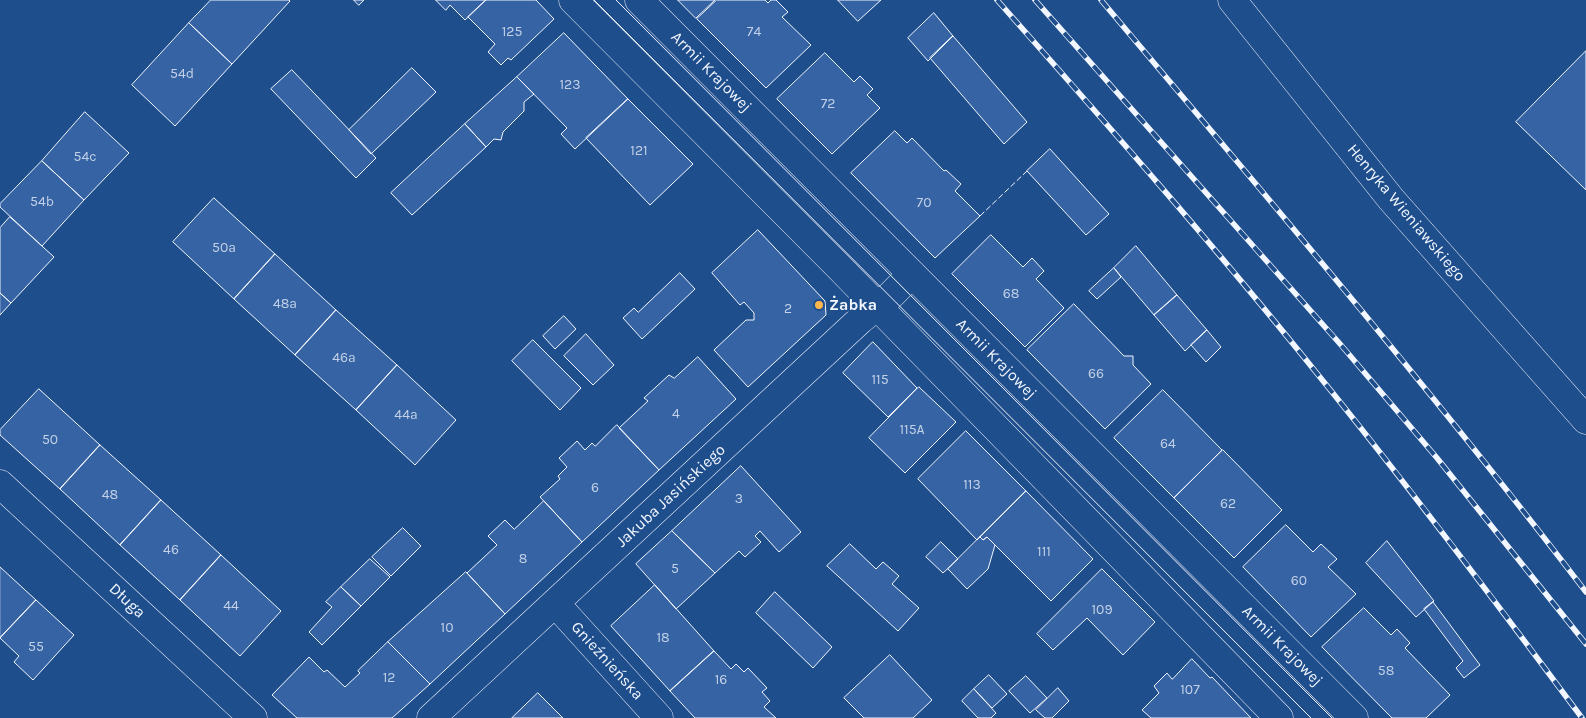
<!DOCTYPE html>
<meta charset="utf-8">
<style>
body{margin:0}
canvas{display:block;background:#1f4e8c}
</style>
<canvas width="1586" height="718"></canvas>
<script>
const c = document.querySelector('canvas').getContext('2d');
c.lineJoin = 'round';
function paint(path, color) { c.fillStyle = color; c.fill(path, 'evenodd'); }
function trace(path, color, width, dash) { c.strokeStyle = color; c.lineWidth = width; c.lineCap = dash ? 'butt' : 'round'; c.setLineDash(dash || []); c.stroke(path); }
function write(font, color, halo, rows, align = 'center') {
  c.font = font + ' Karla,sans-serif'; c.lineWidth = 4; c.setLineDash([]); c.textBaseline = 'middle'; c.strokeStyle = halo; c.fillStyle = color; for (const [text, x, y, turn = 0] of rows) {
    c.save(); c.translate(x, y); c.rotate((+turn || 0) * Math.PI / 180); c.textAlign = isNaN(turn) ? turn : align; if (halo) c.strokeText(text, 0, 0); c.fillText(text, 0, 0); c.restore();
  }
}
const building = new Path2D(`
 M211 0H289L290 1 232 64 189 23Z
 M354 0H364L359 5Z
 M436 0H486L465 20 450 5 446 10Z
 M486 0H536L554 19 511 60 508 58 501 65 488 52 495 44 468 17Z
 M678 0H715L696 18Z
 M717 0H765L768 3 771 0H776L788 12 782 17 811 45 766 88 697 19Z
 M838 0H881L858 21Z
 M934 13 953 36 928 61 908 38Z
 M189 23 232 64 175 126 132 85Z
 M564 33 628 99 575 149 561 134 567 128 517 77Z
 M953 36 1027 122 1004 144 930 58Z
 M1586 51V190L1516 122Z
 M825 53 854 82 860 76 873 89 867 95 880 108 832 154 777 99Z
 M412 68 436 92 371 154 349 130Z
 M292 70 376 158 356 178 271 89Z
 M517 77 534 94 524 102V111L503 132 501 140 494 139 486 147 465 124Z
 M628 99 693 164 650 205 586 138Z
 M85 112 129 153 84 200 42 161Z
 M465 124 486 147 412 215 391 193Z
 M895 131 907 143 912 138 944 171 946 170 961 184 955 191 980 216 935 258 851 173Z
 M1050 149 1109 214 1086 235 1027 171Z
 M42 161 84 200 42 246 0 207V204Z
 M214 198 275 254 234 299 173 242Z
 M10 217 54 257 11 303 0 293V228Z
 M758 230 825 301 826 315 748 387 714 350 746 320H754V313L744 302 740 305 712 273Z
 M991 235 1023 267 1032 258 1044 271 1036 279 1064 308 1025 347 952 274Z
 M1136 246 1177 295 1154 315 1114 268Z
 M275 254 336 310 295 355 234 299Z
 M1114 268 1121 277 1097 299 1089 291Z
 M680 273 695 289 642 339 623 318 634 308 638 312Z
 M0 293 11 303 0 315Z
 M1177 295 1207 330 1185 351 1154 315Z
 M1074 304 1124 356H1133V365L1151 384 1105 429 1027 350Z
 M336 310 397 365 356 410 295 355Z
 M564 316 576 329 555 349 543 336Z
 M1207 330 1221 347 1206 362 1191 345Z
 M586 334 614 365 593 385 564 356Z
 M533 340 581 388 560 410 512 361Z
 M873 342 917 388 888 417 843 373Z
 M698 357 736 399 659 470 619 428 648 401 644 398 669 375 674 378Z
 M397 365 456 420 415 465 356 410Z
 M919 387 956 422 905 473 869 438Z
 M39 389 100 445 60 489 0 435V430Z
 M1163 390 1222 450 1174 498 1114 438Z
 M617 425 659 470 582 542 540 497 560 479 558 476 567 467 559 458 577 441 585 450 592 443 595 446Z
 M966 431 1026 491 977 540 918 479Z
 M100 445 161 500 120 545 60 489Z
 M1223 450 1282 510 1234 558 1174 498Z
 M741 466 801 532 779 552 760 531 755 536 761 542 745 557 739 551 715 573 672 531Z
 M1026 491 1093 559 1051 601 987 537 983 540 980 537Z
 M161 500 221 555 180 600 120 545Z
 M544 501 582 542 505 614 467 573 497 545 488 536 505 520 514 529Z
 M1286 525 1313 552 1321 544 1337 559 1328 567 1356 594 1311 637 1243 567Z
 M403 528 421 546 391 576 372 557Z
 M672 531 715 573 676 609 636 564Z
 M980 537 983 540 987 537 995 545 988 569 967 589 948 569Z
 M1387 541 1434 601 1416 617 1366 563Z
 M941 542 958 559 943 573 926 557Z
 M850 544 876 569 883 562 899 576 892 584 919 608 898 631 827 566Z
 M221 555 281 611 240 656 180 600Z
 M370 559 390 577 361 606 341 587Z
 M0 567 36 600 0 638Z
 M1102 569 1155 622 1123 655 1087 618 1053 650 1037 634Z
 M466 572 505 614 430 684 388 642Z
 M655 585 714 651 670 691 611 626Z
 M341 587 361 606 322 645 309 632 332 607 326 602Z
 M775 592 832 647 813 668 756 613Z
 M36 600 74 635 33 680 14 662 19 656 0 638Z
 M1433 602 1480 665 1464 678 1456 668 1463 661 1424 609Z
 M1364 608 1391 635 1397 629 1410 643 1405 648 1450 695 1426 718H1392L1322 647Z
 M388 642 430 684 392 718H297L272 695 309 657 324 672 327 670 345 687 360 673 358 671Z
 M714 651 731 669 736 664 744 672 748 668 767 688 762 692 770 701 764 707 776 718H695L670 691Z
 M890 655 932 700 913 718H864L844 698Z
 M1192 659 1210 678 1212 677 1251 718H1151L1142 710 1159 693 1154 686 1167 673 1172 679Z
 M989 675 1007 694 992 708 974 689Z
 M1026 676 1047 698 1030 713 1009 691Z
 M1058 688 1069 701 1052 718H1045L1036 710Z
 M974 689 996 713 991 718H978L962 701Z
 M538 693 563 718H512Z`);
const minor = new Path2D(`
 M573 0 839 267 1279 718
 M639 0 1354 718
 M1232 0 1391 199 1586 420
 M0 484 253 718
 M555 603 659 718
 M431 718 860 320 890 296 912 274`);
const tram = new Path2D(`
 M594 0 1311 718
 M616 0 1332 718`);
const rail = new Path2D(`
 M997 0C1105 122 1213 244 1315 371 1407 484 1495 601 1582 718
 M1035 0 1341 345 1437 458 1586 644
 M1101 0C1265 195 1431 389 1586 592`);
const fence = new Path2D(`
 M980 216 1027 171`);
const markers = [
 [819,305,5,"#ffb74d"]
];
const numberNames = [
 ["125",512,32],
 ["74",754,32],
 ["54d",182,74],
 ["123",570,85],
 ["72",828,104],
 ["121",639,151],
 ["54c",85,157],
 ["54b",42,202],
 ["70",924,203],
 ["50a",224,248],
 ["68",1011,294],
 ["48a",285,304],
 ["2",788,309],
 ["46a",344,358],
 ["66",1096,374],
 ["115",880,380],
 ["4",676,414],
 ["44a",406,415],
 ["115A",912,430],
 ["50",50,440],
 ["64",1168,444],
 ["113",972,485],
 ["6",595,488],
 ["48",110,495],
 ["3",739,499],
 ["62",1228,504],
 ["46",171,550],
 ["111",1044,552],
 ["8",523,559],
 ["5",675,569],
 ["60",1299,581],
 ["44",231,606],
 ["109",1102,610],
 ["10",447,628],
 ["18",663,638],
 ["55",36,647],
 ["58",1386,671],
 ["12",389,678],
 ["16",721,680],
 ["107",1190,690]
];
const streetNames = [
 ["Armii Krajowej",711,72,45],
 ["Henryka Wieniawskiego",1406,213,50],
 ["Armii Krajowej",996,359,45],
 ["Jakuba Jasińskiego",671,496,-43],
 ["Długa",127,601,43],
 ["Armii Krajowej",1282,646,45],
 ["Gnieźnieńska",607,661,48]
];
const poiNames = [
 ["Żabka",829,305]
];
paint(building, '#3563a3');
trace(building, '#f2f6ff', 1);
trace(minor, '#f2f6ff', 29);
trace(minor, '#1f4e8c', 28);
trace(tram, '#f2f6ff', 1);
trace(rail, '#f2f6ff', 5.5);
trace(rail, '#1f4e8c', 4, [11]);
trace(fence, '#f2f6ff', 1, [6, 2.5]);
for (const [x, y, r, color] of markers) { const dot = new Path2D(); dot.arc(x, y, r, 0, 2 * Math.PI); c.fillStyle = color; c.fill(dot); trace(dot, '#1f4e8c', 2); }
write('14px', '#c3d1e8', null, numberNames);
write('16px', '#f2f6ff', '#1f4e8c', streetNames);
write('bold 16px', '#f2f6ff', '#1f4e8c', poiNames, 'left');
</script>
